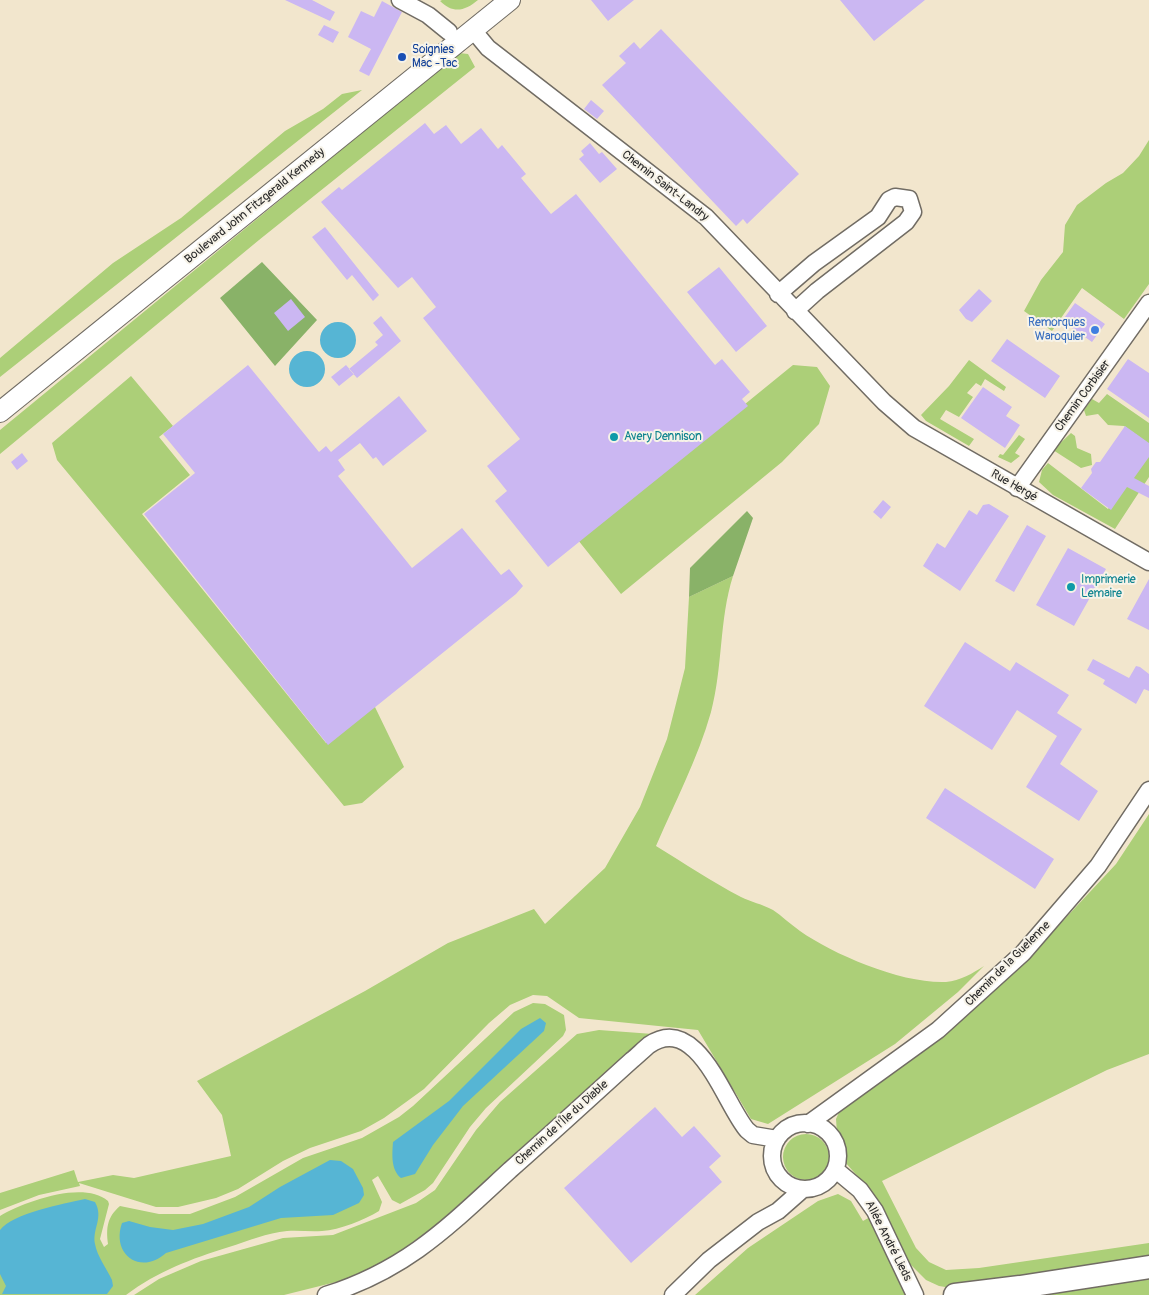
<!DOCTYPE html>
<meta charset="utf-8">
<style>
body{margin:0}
canvas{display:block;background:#f2e6cd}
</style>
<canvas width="1149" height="1295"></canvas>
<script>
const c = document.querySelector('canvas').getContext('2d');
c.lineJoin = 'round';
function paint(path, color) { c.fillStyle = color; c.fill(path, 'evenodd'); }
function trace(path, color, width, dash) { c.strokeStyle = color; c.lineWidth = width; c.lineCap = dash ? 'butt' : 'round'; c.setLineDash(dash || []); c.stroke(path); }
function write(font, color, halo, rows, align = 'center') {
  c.font = font + ' Pangolin,sans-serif'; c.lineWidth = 4; c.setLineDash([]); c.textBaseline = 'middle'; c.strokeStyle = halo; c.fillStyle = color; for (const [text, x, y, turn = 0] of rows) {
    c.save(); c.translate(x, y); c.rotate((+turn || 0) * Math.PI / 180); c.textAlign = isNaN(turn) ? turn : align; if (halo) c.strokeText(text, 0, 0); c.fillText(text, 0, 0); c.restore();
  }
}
const green = new Path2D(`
 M442 0H478C465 11 453 14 440 1Z
 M459 53 468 54 475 67 259 240 0 454V430Z
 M362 90 0 377V358L113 263 181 218 285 131 323 109 342 94Z
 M1149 140V284L1124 319 1082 288 1052 331 1024 311 1041 280 1063 252 1065 225 1077 205 1106 183 1123 173 1139 156Z
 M969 360 1006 387 1004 391 985 379 981 386 976 383 967 393 973 397 959 417 946 410 940 419 974 439 969 446 926 421 921 415 949 386Z
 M793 365 817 367 830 386 819 424 782 462 621 594 578 540Z
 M131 376 173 426 159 437 190 475 142 514 326 743 374 705 404 767 362 803 344 806 57 460 52 443Z
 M1107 394 1149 423V444L1124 426 1108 425 1098 414 1086 416 1084 410 1092 399 1099 403Z
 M1071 433 1075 436 1077 448 1091 454 1092 465 1081 468 1053 450Z
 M1019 435 1025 439 1015 453 1020 456 1011 463 998 457 1000 454 1003 455Z
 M1149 454V477L1115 529 1053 495 1039 482 1042 470 1048 463 1108 509Z
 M733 576C719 620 723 667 711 712 698 758 675 802 656 846 684 863 712 882 741 897 751 902 762 904 773 910 782 916 790 924 800 931 834 955 903 984 946 982 960 981 973 973 984 966L958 992 895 1044 768 1124 751 1119 698 1030 579 1018 547 996 533 995 510 1005 489 1023 424 1089 384 1118 361 1131 310 1148 283 1161 238 1189 216 1198 178 1207H156L79 1183 80 1186 39 1195 0 1210V1193L74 1170 78 1182 113 1175 134 1178 231 1156 222 1115 197 1081 365 991 448 943 534 909 545 924 605 868 640 807 667 739 685 668 689 597Z
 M1149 814V1054L1107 1070 882 1181 916 1248 929 1262 946 1270 979 1268 1149 1243V1261L958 1289 939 1286 926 1280 907 1261 867 1187 845 1162 843 1146 837 1133 836 1119 841 1108 945 1034 1019 968 1116 864Z
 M533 1003 545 1004 564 1015 566 1030 563 1036 486 1108 470 1127 433 1183 425 1190 400 1204 392 1200 378 1176 372 1180 382 1202 379 1211C364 1220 340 1230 322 1231 310 1232 299 1230 287 1231 267 1233 248 1241 229 1247 191 1259 158 1271 126 1295H0V1216C24 1202 83 1180 108 1201L109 1204 100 1239 104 1247 108 1244C106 1228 107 1217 120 1206L159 1214H190L235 1197 303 1158 362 1138 399 1117 413 1106 514 1012Z
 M599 1030 653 1034 632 1048 435 1226 385 1262 348 1279 284 1295H134L159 1279 201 1261 283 1238 333 1235 416 1203 435 1190 476 1130 500 1102 577 1034Z
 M783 1157a23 23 0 1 1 46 0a23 23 0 1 1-46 0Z
 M838 1194 851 1201 863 1221 870 1217 907 1295H695L748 1248 818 1201Z
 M1149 1272V1295H993Z`);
const forest = new Path2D(`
 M262 262 317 320 275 366 220 298Z
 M747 511 753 518 733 576 689 597 690 568Z`);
const water = new Path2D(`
 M320 340a18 18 0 1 1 36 0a18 18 0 1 1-36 0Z
 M289 369a18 18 0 1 1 36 0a18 18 0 1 1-36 0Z
 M540 1018 546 1023 544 1031 463 1106 433 1145 415 1174 401 1178C391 1170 392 1155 393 1142L449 1101 521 1029Z
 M330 1160 341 1161 353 1169 363 1188 364 1195 359 1203 333 1215 281 1218 166 1253C140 1276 111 1254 122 1223L129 1221 150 1227 173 1230 203 1224 249 1207 280 1187Z
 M85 1199 95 1202C104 1218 92 1229 95 1244 97 1256 107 1269 112 1280L113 1286 107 1294H2L6 1286 0 1274V1230C13 1213 63 1204 85 1199Z`);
const building = new Path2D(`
 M285 0H312L335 12 330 21Z
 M591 0H634L608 21Z
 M840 0H925L874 41Z
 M382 1 402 12 369 76 359 71 371 49 348 37 361 11 374 17Z
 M324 25 339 32 333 43 318 35Z
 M661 29 799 174 747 224 743 219 736 226 602 85 626 63 619 56 634 42 640 49Z
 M591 100 604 111 597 119 584 109Z
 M425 123 434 134 446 125 461 144 481 128 498 149 502 145 526 174 521 178 551 214 576 194 715 365 722 359 750 392 742 399 748 406 548 567 495 501 507 491 487 466 520 439 423 318 436 307 412 277 398 288 321 202 339 187 342 190Z
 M590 143 599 154 602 152 617 169 600 183 579 159 584 155 581 151Z
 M325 227 379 295 373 301 352 275 347 280 312 237Z
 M719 267 767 326 736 352 687 292Z
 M979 289 992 301 972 322 966 319 959 310Z
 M291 299 305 317 288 331 274 313Z
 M1075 303 1105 324 1092 342 1062 321Z
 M381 316 401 341 357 378 349 369 378 345 375 342 383 335 373 323Z
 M1007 339 1060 376 1045 398 991 361Z
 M1128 359 1149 373V418L1107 389Z
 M248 365 319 452 326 446 331 452 399 396 427 431 383 466 376 457 373 459 360 443 338 460 345 470 338 476 412 568 462 528 501 575 509 569 523 586 516 594 328 745 144 514 195 473 163 434Z
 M346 365 354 374 339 386 331 377Z
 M983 387 1012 407 1006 416 1020 425 1005 448 961 418Z
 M1125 426 1149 443V457L1134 478 1149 486V498L1127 487 1111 510 1081 488 1092 473 1091 469 1096 462H1100Z
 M22 453 28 461 17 470 11 462Z
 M883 500 891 507 881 519 873 512Z
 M989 504 1009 516 960 591 923 566 937 543 945 548 969 510 977 515 983 505Z
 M1027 525 1046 536 1014 592 995 581Z
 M1068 548 1106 569 1074 626 1036 605Z
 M1149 579V630L1127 619Z
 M965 642 1010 671 1016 662 1069 695 1057 713 1082 729 1060 764 1098 791 1079 821 1026 787 1057 736 1017 710 992 750 924 706Z
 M1093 659 1129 678 1136 666 1140 667 1149 674V691L1144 689 1136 704 1103 684 1105 680 1087 670Z
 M945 788 1054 859 1035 889 926 818Z
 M655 1107 682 1137 694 1126 721 1156 709 1167 722 1182 631 1263 564 1188Z`);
const minor = new Path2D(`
 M400 0 428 15 449 32
 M473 30 488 48 706 217 884 402 914 428 1149 562
 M778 294 814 263 878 217 889 200 895 197 909 199 913 212 906 222 817 291 795 311
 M1017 488 1149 303
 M772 1156a33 33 0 1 1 66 0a33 33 0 1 1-66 0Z
 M808 1124 938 1030 1023 953 1098 866 1149 790
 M836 1170 860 1190 875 1211 915 1295
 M326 1295C408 1269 449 1226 510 1170 551 1134 591 1097 632 1060 637 1056 643 1050 649 1045 698 1012 725 1105 747 1130L753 1135 777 1139
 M673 1295 709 1260 758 1222 778 1211 803 1189`);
const major = new Path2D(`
 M0 412 510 0`);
const highway = new Path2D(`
 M955 1295 1020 1287 1149 1267`);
const markers = [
 [402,57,5,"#1a4fb4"],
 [1095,330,5,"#3f7fe0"],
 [614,437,5,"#0f9aa8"],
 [1071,587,5,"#0f9aa8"]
];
const transitNames = [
 ["Soignies",412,50],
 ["Mac -Tac",412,64]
];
const streetNames = [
 ["Chemin Saint-Landry",665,186,38],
 ["Boulevard John Fitzgerald Kennedy",255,206,-39],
 ["Chemin Corbisier",1083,396,-54],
 ["Rue Hergé",1014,486,30],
 ["Chemin de la Guelenne",1008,964,-45],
 ["Chemin de l'Île du Diable",562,1123,-42],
 ["Allée André Lieds",888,1241,63]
];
const shopNames = [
 ["Remorques",1085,323],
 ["Waroquier",1085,337]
];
const cultureNames = [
 ["Avery Dennison",624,437],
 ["Imprimerie",1081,580],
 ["Lemaire",1081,594]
];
paint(green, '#accf78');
paint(forest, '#89b268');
paint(water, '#56b5d4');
paint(building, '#cbb7f2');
trace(minor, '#716c64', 19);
trace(major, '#716c64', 22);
trace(highway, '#716c64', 25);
trace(minor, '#fff', 16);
trace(major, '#fff', 20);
trace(highway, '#fff', 22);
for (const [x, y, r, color] of markers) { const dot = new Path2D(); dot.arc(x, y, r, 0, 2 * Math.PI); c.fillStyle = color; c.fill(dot); trace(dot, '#f7f3e8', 2); }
write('12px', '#164399', '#f7f3e8', transitNames, 'left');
write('12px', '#2b2b2b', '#f7f3e8', streetNames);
write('12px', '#366cbe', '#f7f3e8', shopNames, 'right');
write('12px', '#0d838f', '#f7f3e8', cultureNames, 'left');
</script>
